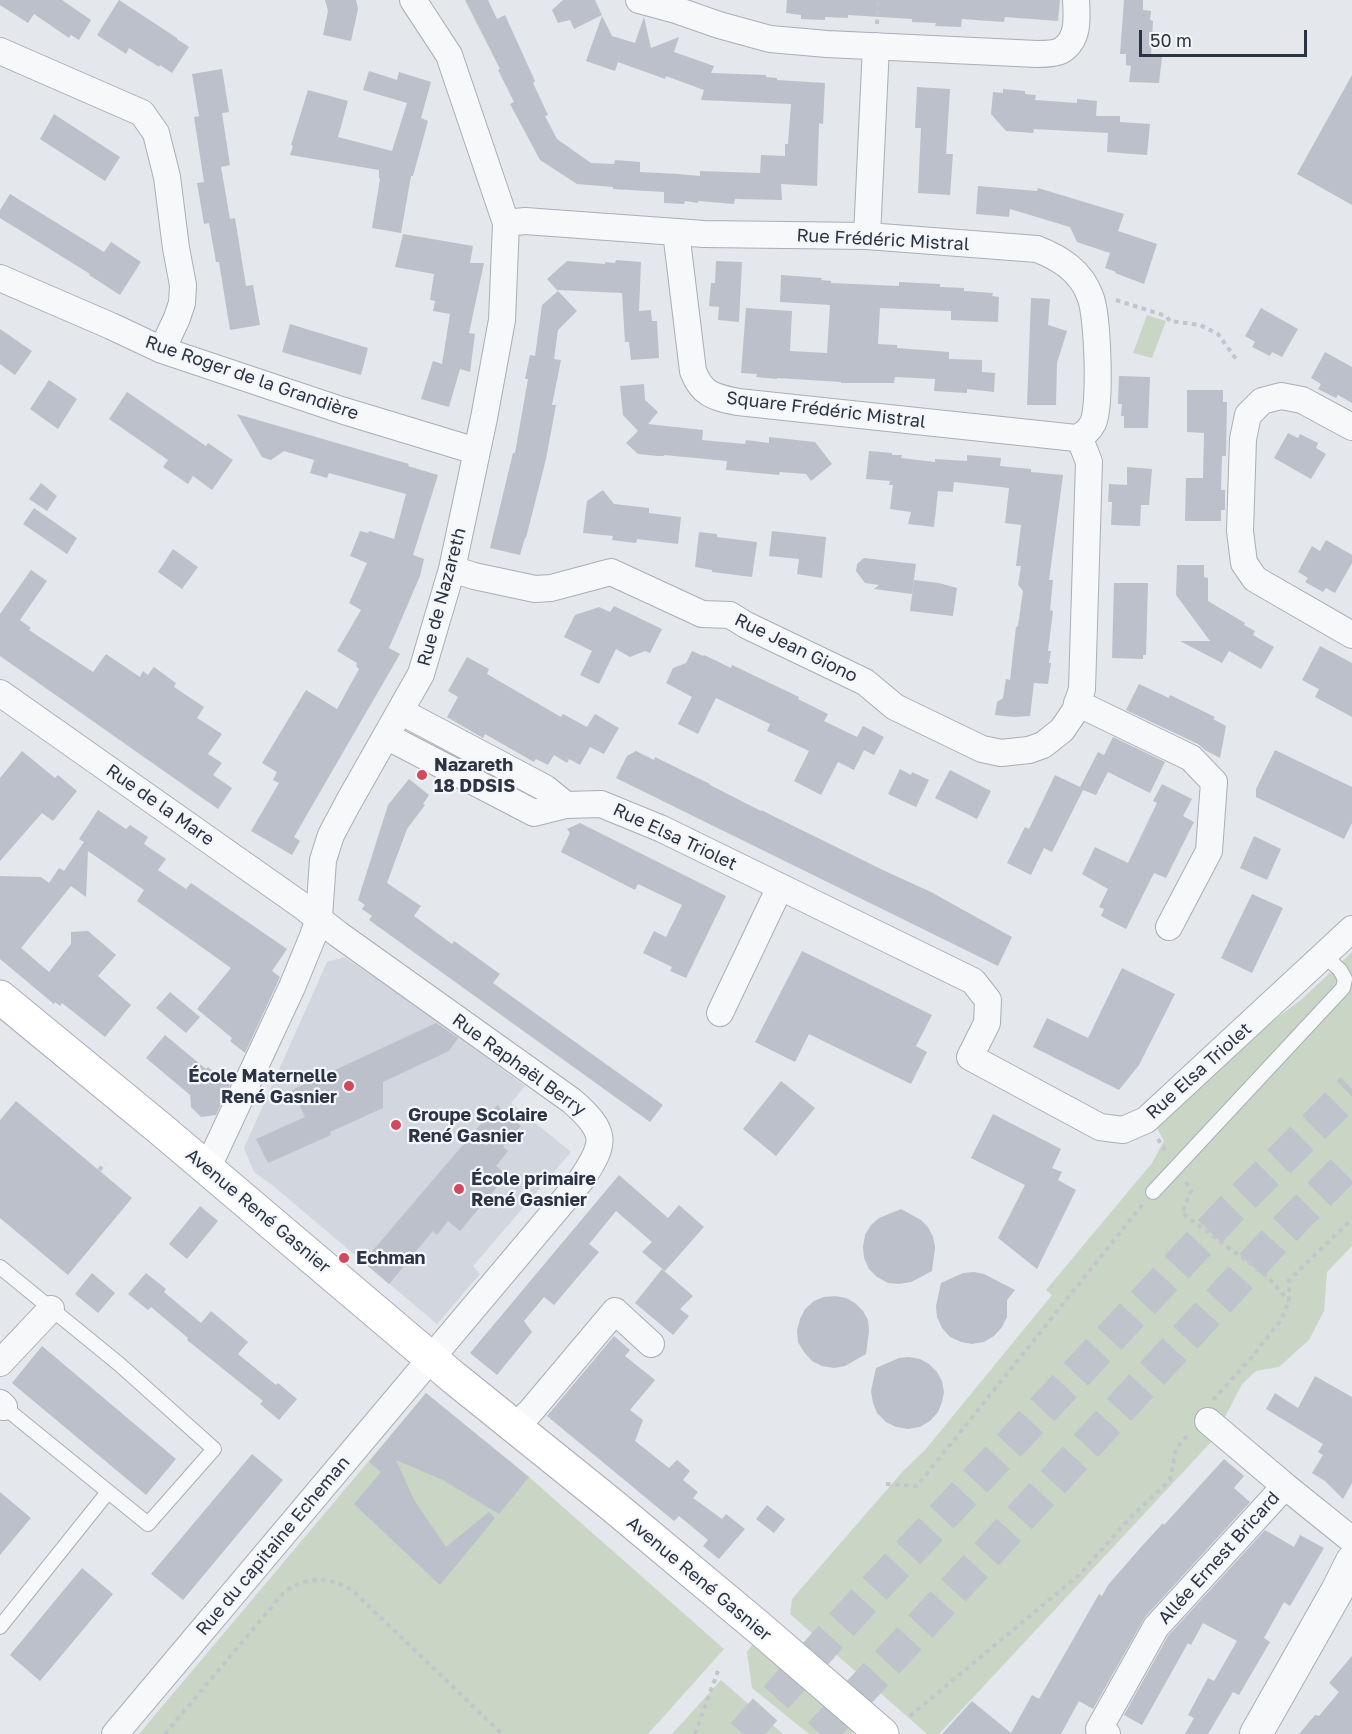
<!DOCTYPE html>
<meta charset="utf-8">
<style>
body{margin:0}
#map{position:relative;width:1352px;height:1734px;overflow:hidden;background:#e4e7ec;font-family:"Golos Text",sans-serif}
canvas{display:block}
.scale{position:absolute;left:1139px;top:30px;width:168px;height:27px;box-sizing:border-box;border:3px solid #2b3445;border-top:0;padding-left:8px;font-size:18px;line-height:21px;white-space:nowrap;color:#2b3445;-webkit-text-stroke:4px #f4f6f9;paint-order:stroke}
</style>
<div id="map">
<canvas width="1352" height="1734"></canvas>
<div class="scale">50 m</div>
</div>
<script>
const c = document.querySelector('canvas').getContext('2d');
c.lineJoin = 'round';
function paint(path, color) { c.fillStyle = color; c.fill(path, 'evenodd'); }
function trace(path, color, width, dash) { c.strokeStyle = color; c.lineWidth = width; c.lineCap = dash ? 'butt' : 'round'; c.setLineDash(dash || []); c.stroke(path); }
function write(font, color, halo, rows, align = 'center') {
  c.font = font + ' "Golos Text",sans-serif'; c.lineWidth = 4.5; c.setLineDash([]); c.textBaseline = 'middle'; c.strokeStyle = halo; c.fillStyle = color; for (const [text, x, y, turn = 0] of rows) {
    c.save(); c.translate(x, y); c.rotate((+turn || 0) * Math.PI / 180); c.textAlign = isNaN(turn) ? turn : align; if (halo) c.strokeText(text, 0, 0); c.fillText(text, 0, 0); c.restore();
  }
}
const built = new Path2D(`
 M344 957 411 1002 525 1086 511 1103 571 1152 473 1266 480 1274 437 1324 272 1185 254 1172 244 1148 327 962Z`);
const green = new Path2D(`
 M1147 315 1166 321 1152 358 1133 353Z
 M1352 952V1246L1327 1272 1324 1311 1309 1340 1279 1367 1256 1371 1242 1384 1213 1440 939 1734H927L790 1614 792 1599 903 1471 925 1450 1052 1295 1046 1290 1152 1163 1164 1141 1155 1124 1253 1036 1302 999Z
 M426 1393 529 1477 724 1649 648 1734H139Z
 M752 1645 855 1730 851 1734H809L752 1688 747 1652Z
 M721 1680 783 1734H672Z`);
const building = new Path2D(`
 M0 0H62L91 20 79 40 71 35 69 38 34 14 28 23 0 5Z
 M119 0 177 38V39L189 47 172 73 160 65 159 67 129 48 126 54 97 35Z
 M325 0H356L358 9 351 41 323 35 328 11Z
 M465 0H488L497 19 505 15 535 81 533 83 548 115 545 116 557 139 591 163 614 164 615 160 640 162V172L678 174 700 176V171L760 173 761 155 785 156V144H788L791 104 701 100 704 90 666 76 665 79 618 62 615 71 586 61 602 16 612 36 635 43 644 17 651 48 679 37 674 52 714 66 711 73 766 75V77L777 78V80L825 83 823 124 819 123 817 186 781 184 782 200 735 199 734 204 698 201V203L685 201 684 204 664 203V192L613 189V187L577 184 540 160 510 104 514 102 498 70 500 69Z
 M563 0H595L602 15 574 29 570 20 558 23 552 10Z
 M787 0H1060L1058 21 1005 17 1004 22 962 19 961 27 935 26 936 23 912 22V19L848 15V18L825 17V20L801 19V15L786 13Z
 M1124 0H1143V10L1151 11 1150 20 1153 21 1151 56 1162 57 1159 83 1129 82 1131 66 1126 65V54H1120Z
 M222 69 229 112 222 113 230 165 221 167 230 219 235 218 246 286 253 285 260 325 230 330 219 262H216L209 223 204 224 197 183 204 182 194 117 199 116 192 74Z
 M369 71 397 80 399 72 431 82 421 118 428 121 413 176H411L401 233 372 228 380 179 379 178V170L290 155 293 146 291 145 308 90 348 101 338 137 392 151 407 103 363 90Z
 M1352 75V205L1297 174Z
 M917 87 950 89 946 154H953L950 195 918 193 921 128H915Z
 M1003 89 1025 91V94L1036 95 1035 100 1077 103V99L1097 101 1096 116H1120V122L1150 124 1147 155 1107 152 1108 133 1034 129 1033 133 1006 131 991 114 993 92 1003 93Z
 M54 114 120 157 105 181 40 139Z
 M978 186 1037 191 1038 188 1124 214 1118 231 1157 244 1144 284 1115 273 1116 272 1105 268 1110 253 1077 242 1070 227 1010 209 1009 217 976 214Z
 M10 194 104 252 111 242 141 262 120 295 89 275 90 274 0 218V210Z
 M403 234 473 246 470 263H484L469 333 475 334 470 372 460 369 449 407 421 399 433 361 442 364 450 314 433 311 435 301 430 300 434 274 395 267Z
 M616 260 641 262 639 311 651 310 652 321H657L659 358 631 360 629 342H625L622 293 557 290 547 279 567 261 605 264V262L615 263Z
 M716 261 742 262 739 322 718 320 719 307 709 306 711 283H715Z
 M781 275 822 278 821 280 831 281V283L899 286V282L940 284V287L964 288V291L993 293 992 296 999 297 998 322 951 320V311L880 308 878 344 897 345V348L949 352V359L982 360V372L995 373 994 392 967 389V393L934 391 935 379 895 377 894 383H841V382L777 378V379L766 378 756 377 757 374 741 373 746 308 792 311 790 351 827 353 830 305 780 302Z
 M558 291 577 311 558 330 554 359 561 360 552 405H556L546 459 526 538H525L520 555 490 548 513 453H515L528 379H525L530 355 535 356 542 305Z
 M1031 298 1050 299 1048 325 1067 331 1057 363 1056 405H1027Z
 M1261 308 1298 329 1282 357 1272 352 1270 356 1252 347 1255 342 1245 336Z
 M290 324 368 348 361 375 282 352Z
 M0 329 32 351 15 375 0 364Z
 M1325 352 1352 367V403L1338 395 1336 398 1318 389 1321 384 1311 378Z
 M1119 376 1150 377 1148 428H1124V416H1121L1122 404H1118Z
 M49 380 77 399 58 429 30 409Z
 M644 384 645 400 658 412 648 424 703 430 702 440 745 444 746 440 769 443V437L815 442 832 464 811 481 806 474 780 472 779 475 726 470 727 461 664 455V456H657L638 454 626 443 638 431 623 415 620 386Z
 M1187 390H1223V402H1227L1226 456H1222L1221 490H1225V510H1221V521H1185L1186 478H1203L1204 433 1187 432Z
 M127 392 206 446 208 443 233 460 212 490 193 476 188 484 163 467 168 460 109 419Z
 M237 414 409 464 408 466 438 475 413 555 424 559 420 576 389 648 400 654 294 837 300 841 292 855 251 831 279 783 273 780 277 772 262 763 306 690 337 709 359 669 356 666 357 663 337 651 361 610 349 603 367 563 350 556 360 531 368 533 369 531 394 539 406 494 329 473 327 478 310 473 314 460 284 451 271 460 262 457Z
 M1288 433 1298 438 1300 434 1318 443 1316 448 1326 454 1311 479 1274 458Z
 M869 451 892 453V455H902L901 458 935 462V459L967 461V455L1001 458 1000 466 1031 469V472L1063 475 1049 580H1053L1050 610 1053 611 1048 651H1051L1049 663H1051L1048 684 1034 683 1030 716 1014 717 995 715 997 702 1003 698 1006 679 1010 680 1016 627 1018 626 1023 591 1018 585 1021 566H1016L1021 525 1005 523 1009 488 954 482 953 492 938 491 934 527 908 524 911 512 890 509 893 485H889L890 481 866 479Z
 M1127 467 1152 469 1149 505H1141L1140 526 1111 525 1112 502H1108L1109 484 1127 485Z
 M41 483 57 496 47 511 29 499Z
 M603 490 614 504 649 508V513L681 517 678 544 637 539 636 543 627 542 612 540 613 536 583 533 587 501Z
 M34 508 77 538 67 554 23 524Z
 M772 531 826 537 822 578 797 574 799 559 769 556Z
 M699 532 717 534V537L757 542 752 577 712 572V570L695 567Z
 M1326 540 1352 555V563L1335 593 1326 588 1323 592 1305 582 1308 578 1298 572 1312 546 1320 551Z
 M173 549 198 567 182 589 158 572Z
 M864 558 916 564 912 594 874 589 879 585 865 583 856 571 857 564Z
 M1177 565H1204V577L1208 578V601L1245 623 1244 625 1255 631 1253 635 1274 647 1261 669 1229 651 1222 663 1180 641H1210L1176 595Z
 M31 570 47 581 20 620 31 628 29 630 93 672 106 654 140 677 143 671 148 675 154 667 176 683 174 687 204 707 197 718 222 734 208 754 222 763 213 775 232 788 218 809 0 656V614Z
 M914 580 939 583 957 588 953 616 910 611Z
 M1114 583H1148L1146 655H1143V659L1112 658Z
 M614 606 662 629 650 653 645 651 630 657 616 649 599 684 580 675 592 651 564 637 575 615 599 607 610 612Z
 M1320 646 1352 663V717L1315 697 1319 689 1302 680Z
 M692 651 703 656 704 655 731 668 732 665 799 697 798 699 828 714 824 721 857 737 863 726 884 737 874 755 864 750 854 770 838 762 821 795 794 781 809 751 767 731 770 724 716 698 698 734 678 724 692 697 666 683 673 668 686 663Z
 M467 657 489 669 487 674 561 717 563 714 587 727 595 714 619 728 604 754 590 747 580 765 569 759 567 763 554 755 548 765 536 759 534 762 485 734 483 738 447 717 458 697 448 691Z
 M1139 684 1169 698 1170 695 1215 717 1213 719 1226 726 1220 758 1205 750 1198 744 1126 710Z
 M1113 737 1165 762 1150 793 1108 772 1096 795 1083 790 1052 852 1044 848 1031 875 1007 863 1025 827 1029 829 1055 775 1080 787 1098 752 1104 755Z
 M1275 750 1352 787V823L1344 839 1256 797V789Z
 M22 751 55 778 58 775 77 791 53 821 42 813 0 861V778Z
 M636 751 654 760 655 757 710 784V785L761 811V810L887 872 931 892 1012 937 998 966 616 778 627 756Z
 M900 769 911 775 912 772 929 780 916 807 888 794Z
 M950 770 991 791 977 819 935 798Z
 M409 779 429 795 423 804 425 805 407 829 387 883 421 906 414 916 452 944 454 941 500 974 493 983 663 1105 650 1122 369 920 372 916 362 909 365 905 358 900 388 805Z
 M1162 784 1192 799 1183 816 1194 822 1166 878 1154 873 1126 929 1101 916 1104 909 1099 907 1108 889 1082 874 1095 847 1128 863 1157 803 1153 801Z
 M98 810 126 829 130 825 148 837 144 844 166 859 158 870 186 889 191 883 287 949 272 971 280 977 245 1053 230 1041 232 1038 197 1009 231 968 137 901 144 890 88 851 86 897 71 886 21 948 49 972 71 944V932L88 931 116 955 98 976 131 1005 105 1037 62 1003 60 1006 55 1002 54 1004 0 959V876L41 877 49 883 59 868 64 871 84 842 79 839Z
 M580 823 726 896 686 978 670 971 672 967 643 953 654 931 666 937 682 905 638 884 635 890 561 852 570 833 567 829Z
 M1254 836 1281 849 1267 880 1240 868Z
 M1252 894 1283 908 1252 973 1221 958Z
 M802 951 932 1015 916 1046 927 1052 911 1084 809 1034 795 1062 755 1042Z
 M1122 968 1175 994 1139 1065 1119 1090 1033 1047 1047 1018 1088 1038Z
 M170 992 200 1017 186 1033 156 1008Z
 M436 1023 458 1038 449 1051 383 1082V1108L330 1132 331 1135 268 1163 256 1139 305 1117 292 1090Z
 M165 1035 206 1069 208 1067 230 1085 216 1115 201 1117 191 1107 190 1095 146 1058Z
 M781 1081 815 1108 776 1156 743 1129Z
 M16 1101 132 1198 68 1275 0 1218V1120Z
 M497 1105 521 1126 503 1147 508 1151 496 1166 507 1175 460 1231 448 1221 437 1235 433 1231 389 1284 363 1262Z
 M993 1114 1061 1149 1052 1168 1062 1172 1058 1180 1076 1190 1037 1269 998 1238 1025 1185 971 1158Z
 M619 1175 668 1218 679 1205 704 1227 665 1271 642 1252 652 1242 616 1211 589 1244 599 1252 554 1305 544 1297 524 1321 532 1332 497 1375 470 1353Z
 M200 1206 218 1221 187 1259 169 1244Z
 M901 1209 921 1220 928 1227 933 1237 935 1247 932 1271 911 1282 899 1284 888 1283 877 1277 869 1269 864 1258 863 1247 865 1235 871 1225 879 1218Z
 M662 1269 693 1296 680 1309 689 1316 673 1335 635 1303Z
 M974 1272 984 1274 1015 1290 1007 1300V1317L1002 1327 994 1336 984 1342 972 1344 961 1342 950 1337 942 1328 937 1317 936 1306 941 1283 963 1273Z
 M92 1273 115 1293 98 1313 75 1294Z
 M146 1273 166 1289 164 1292 201 1323 211 1311 248 1342 238 1354 276 1385 278 1383 297 1399 279 1420 260 1404 263 1401 187 1340 188 1338 151 1307 148 1310 128 1294Z
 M835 1296 846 1298 855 1303 863 1311 868 1320 869 1331 866 1354 845 1366 834 1368 822 1366 812 1361 804 1352 798 1342 797 1330 800 1319 805 1309 814 1301 824 1297Z
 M614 1336 630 1350 625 1356 655 1380 630 1410 643 1420 635 1441 669 1468 677 1460 690 1471 683 1480 698 1492 693 1498 722 1519 726 1514 745 1529 719 1559 703 1546 708 1540 679 1516 674 1521 547 1416Z
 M42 1346 176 1459 146 1495 12 1383Z
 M909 1357 920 1359 929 1364 937 1372 942 1381 944 1392 942 1402 938 1412 930 1421 920 1427 908 1429 896 1427 886 1422 877 1413 873 1403 871 1391 876 1368 899 1358Z
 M1315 1376 1352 1397V1483L1343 1499 1325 1481 1312 1473 1323 1455 1318 1452 1323 1444 1266 1409 1275 1393 1298 1408Z
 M426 1393 529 1477 499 1514 443 1480 396 1460 414 1500 446 1547 489 1512 495 1518 440 1585 354 1504 381 1472 369 1462Z
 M252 1454 283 1480 183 1600 151 1574Z
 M1224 1459 1244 1476 1234 1488 1250 1502 1145 1617 1093 1709 1079 1701 1061 1734H942L972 1701 1011 1733 1032 1695 1039 1699 1099 1594 1102 1596 1108 1585 1142 1546 1163 1523 1164 1525Z
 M0 1492 31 1518 0 1555Z
 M767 1505 785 1519 774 1533 756 1519Z
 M1265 1530 1294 1547 1300 1535 1324 1548 1290 1606 1284 1602 1264 1638 1270 1642 1239 1695 1233 1692 1208 1734H1185L1194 1718 1188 1715 1208 1678 1214 1681 1237 1641 1203 1623 1191 1645 1188 1643 1142 1725 1124 1715 1168 1636Z
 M82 1568 113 1594 40 1681 10 1655Z
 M1352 1656V1734H1299L1315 1715 1319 1716 1339 1692 1329 1683Z`);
const motorwayTunnel = new Path2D(`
 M743 1734 864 1600 1230 1210 1352 1089
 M820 1734 907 1641 1283 1231 1352 1161`);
const path = new Path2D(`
 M877 24 878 0
 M1116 300 1166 316 1170 321 1200 325 1218 334 1236 359
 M1158 1139 1167 1153
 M99 1170 105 1163
 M1186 1182 1191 1191 1182 1213 1268 1277 1289 1301
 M1213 1400 1252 1357 1281 1320 1289 1301V1280L1352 1219
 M886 1484 917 1486 1143 1204
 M910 1716 1079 1575 1130 1518 1170 1480 1176 1449 1189 1433
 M165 1734 285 1591C308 1577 328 1576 352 1590L502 1734
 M695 1734 718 1671`);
const service = new Path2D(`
 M1153 1192 1343 988 1345 979 1340 970 1324 955
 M0 1267 119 1364 214 1449 148 1524 4 1407 1 1411
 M0 1627 108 1492`);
const minor = new Path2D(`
 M639 0 676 10
 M667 0 676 10 719 25 770 39 827 44 1037 54C1044 54 1056 54 1062 50 1079 39 1077 18 1076 0
 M0 51 142 113 156 133 167 177 176 248 183 285 182 303 177 318 162 350
 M506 223 525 221 704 234 867 236 1037 249C1060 258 1081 271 1090 296 1098 314 1101 406 1093 423 1089 431 1084 435 1076 438
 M676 232 693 371C702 395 714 397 738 402L1076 438
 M867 236 876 46
 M0 278 111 326 162 350 341 410 476 451
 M1352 427 1302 400 1281 396 1262 401 1248 415 1243 439 1240 531 1244 563 1255 579 1352 635
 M452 569 474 576 535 589 551 588 611 572 702 614 730 615 746 625 865 682 895 707 982 749 1001 753 1029 750 1043 745 1062 730 1075 711 1082 689 1089 462 1082 444 1076 438
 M0 693 301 905 338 934 572 1101C607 1132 607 1142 581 1180L115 1734
 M1077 703 1191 758 1214 782 1209 851 1169 927
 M400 711 545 788 566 805
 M386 736 534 813 566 805 601 804 662 829 973 981 988 1000 987 1023 970 1057 1100 1127 1123 1130 1146 1120 1352 929
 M720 1013 780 887
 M207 1169 292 987 313 936 319 918 323 860 331 835 348 803 421 674 452 569 484 418 502 320 506 223 449 55 413 0
 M0 1363 51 1309
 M0 1403 4 1407
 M1208 1421 1285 1486 1352 1540
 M514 1427 530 1412 615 1311 651 1344
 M1107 1734 1099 1729 1156 1627 1285 1486`);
const tertiary = new Path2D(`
 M1256 1734 1337 1591 1352 1561`);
const secondary = new Path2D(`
 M0 997 163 1131 453 1377 612 1505 757 1626 882 1734`);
const markers = [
 [422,775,6,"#d1495b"],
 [349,1086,6,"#d1495b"],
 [396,1125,6,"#d1495b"],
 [459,1189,6,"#d1495b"],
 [344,1258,6,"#d1495b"]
];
const streetNames = [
 ["Rue Frédéric Mistral",883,240,3],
 ["Rue Roger de la Grandière",252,378,19],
 ["Square Frédéric Mistral",826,410,7],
 ["Rue de Nazareth",442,597,-75],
 ["Rue Jean Giono",796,648,26],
 ["Rue de la Mare",160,805,35],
 ["Rue Elsa Triolet",675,837,25],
 ["Rue Raphaël Berry",519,1065,36],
 ["Rue Elsa Triolet",1199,1071,-42],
 ["Avenue René Gasnier",258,1211,40],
 ["Rue du capitaine Echeman",273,1546,-50],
 ["Allée Ernest Bricard",1219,1558,-48],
 ["Avenue René Gasnier",699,1579,40]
];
const poiNames = [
 ["Nazareth",434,765],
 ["18 DDSIS",434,786],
 ["École Maternelle",337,1076,"right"],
 ["René Gasnier",337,1097,"right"],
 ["Groupe Scolaire",408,1115],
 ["René Gasnier",408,1136],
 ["École primaire",471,1179],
 ["René Gasnier",471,1200],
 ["Echman",356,1258]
];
paint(built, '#d2d6de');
paint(green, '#c9d6c5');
paint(building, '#bbc0ca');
trace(motorwayTunnel, '#bfc3cb', 33, [33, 16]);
trace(service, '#a9aeb7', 16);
trace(minor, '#a9aeb7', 28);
trace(tertiary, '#a9aeb7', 34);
trace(secondary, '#a9aeb7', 35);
trace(path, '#c2c5cb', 4, [4.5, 4.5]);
trace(service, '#f7f8fa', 14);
trace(minor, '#f7f8fa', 26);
trace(tertiary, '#f7f8fa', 32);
trace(secondary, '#fff', 33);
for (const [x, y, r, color] of markers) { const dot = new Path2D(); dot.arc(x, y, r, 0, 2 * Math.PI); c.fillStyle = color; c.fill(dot); trace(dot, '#f4f6f9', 2); }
write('18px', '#2b3445', '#f4f6f9', streetNames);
write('bold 18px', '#2b3445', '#f4f6f9', poiNames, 'left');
</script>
